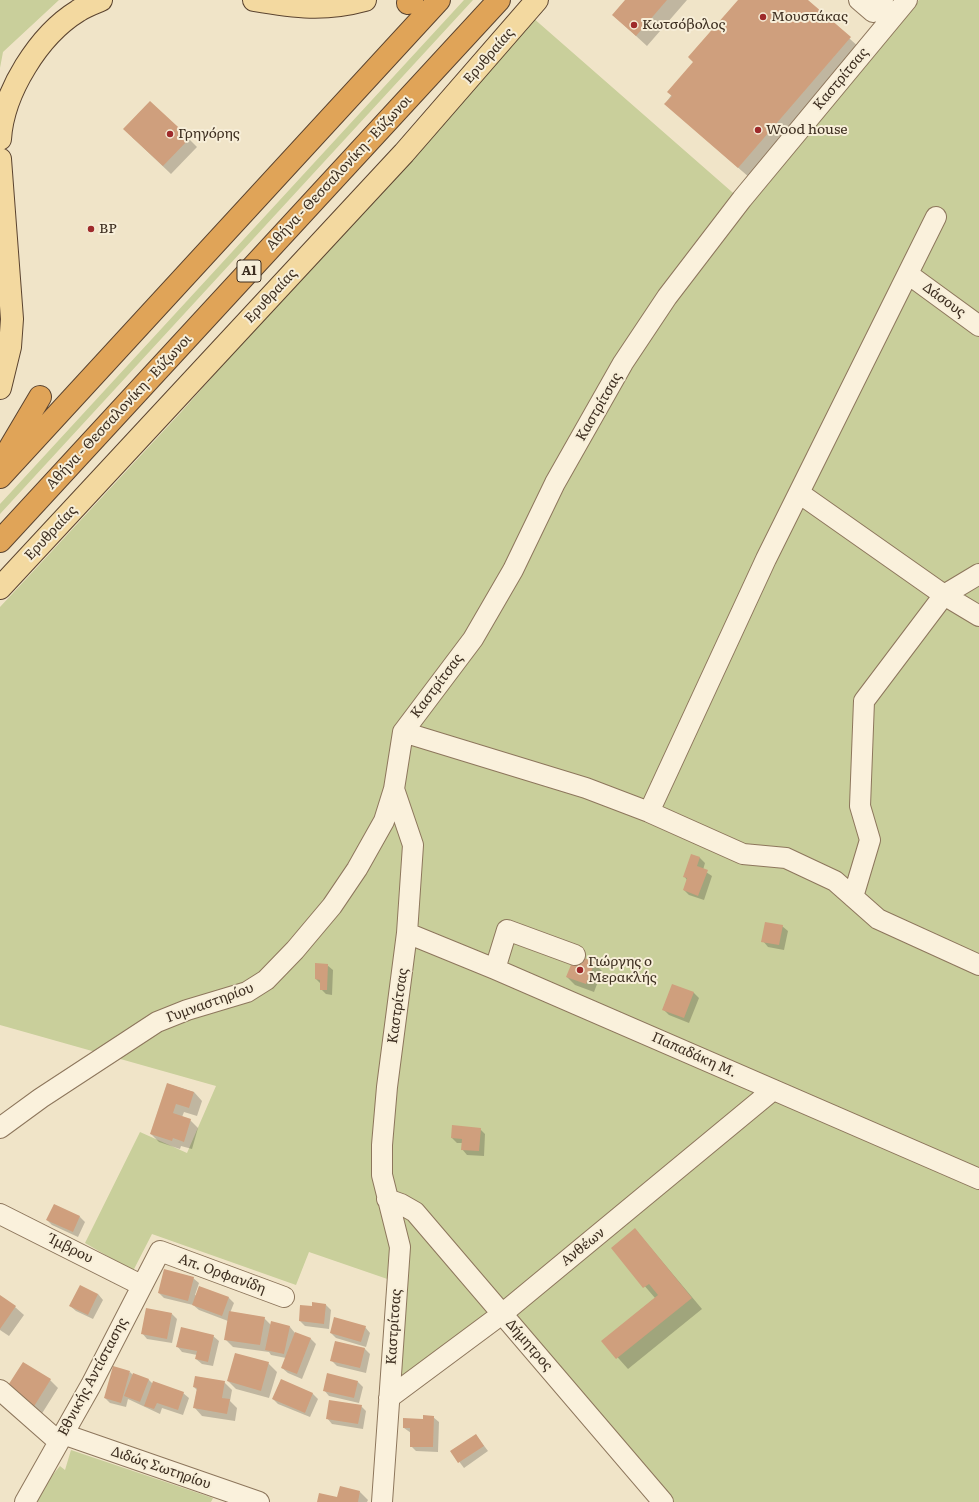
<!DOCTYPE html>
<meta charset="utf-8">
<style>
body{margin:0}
canvas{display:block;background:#f0e4c8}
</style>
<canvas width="979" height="1502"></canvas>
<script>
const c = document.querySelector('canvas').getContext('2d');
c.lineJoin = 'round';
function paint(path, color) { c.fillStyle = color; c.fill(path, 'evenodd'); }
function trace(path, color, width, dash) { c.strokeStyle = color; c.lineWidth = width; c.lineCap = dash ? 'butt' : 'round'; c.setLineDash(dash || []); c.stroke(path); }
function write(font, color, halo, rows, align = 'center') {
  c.font = font + ' Literata,serif'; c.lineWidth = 4; c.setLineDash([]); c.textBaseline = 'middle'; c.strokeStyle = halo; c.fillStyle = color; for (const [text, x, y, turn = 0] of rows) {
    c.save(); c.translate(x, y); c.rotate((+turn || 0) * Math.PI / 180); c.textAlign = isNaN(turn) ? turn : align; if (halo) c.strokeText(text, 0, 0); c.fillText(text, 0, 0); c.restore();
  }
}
const green = new Path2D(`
 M0 0H59L3 52 0 68Z
 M464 0H473L0 514V504Z
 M919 0H979V1502H650L653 1499 500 1315 390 1396 399 1283 309 1252 296 1285 152 1234 133 1271 85 1243 140 1132 187 1153 216 1086 0 1025V607L182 411 532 17 748 206Z
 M71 1450 213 1498 211 1502H30L60 1466 65 1470Z`);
const shadow = new Path2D(`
 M626 0H687L647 46 613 15Z
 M739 0H807L861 49 750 178 665 104Z
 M132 137 189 139 197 147 171 174Z
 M692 855 700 858 705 863 703 870 712 876 704 900 689 895 684 890 687 880 684 876Z
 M782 926 788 931 784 950 768 947 763 941Z
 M594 963 602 971 594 992 575 985 567 977Z
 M327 965 333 970 332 995 326 994 321 989V984L316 979Z
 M673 985 694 993 699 998 689 1023 669 1015 663 1009Z
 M168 1084 194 1092 202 1101 197 1116 184 1112 182 1117 190 1120 198 1128 192 1149 181 1146 180 1149 159 1142 151 1134Z
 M480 1129 485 1134 484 1156 467 1155 462 1149 463 1143H457L452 1138Z
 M54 1205 80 1217 85 1222 78 1237 52 1225 47 1220Z
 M635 1229 702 1309 628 1369 603 1341 655 1298 612 1248Z
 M193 1278 199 1283 195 1295 197 1296 200 1287 229 1298 234 1303 230 1313 264 1318 271 1325 290 1327 295 1333 311 1339 316 1344 302 1379 288 1373 282 1368 286 1358 271 1355 269 1352 233 1347 225 1339 228 1321 199 1310 193 1305 164 1298 159 1293Z
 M98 1294 103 1300 93 1319 76 1311 70 1306Z
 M0 1297 15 1307 24 1315 9 1336 0 1330Z
 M326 1305 331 1310 329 1329 305 1326 300 1321 313 1307Z
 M172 1314 177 1319 172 1343 147 1339 142 1333Z
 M365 1327 370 1333 366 1347 336 1338 331 1333Z
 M213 1336 219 1341 213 1366 202 1364 196 1359 197 1355 182 1352 177 1346Z
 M336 1342 365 1349 370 1354 366 1373 337 1366 331 1360Z
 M23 1363 50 1380 58 1388 41 1415 14 1398Z
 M268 1363 277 1372 269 1398 236 1389 228 1381Z
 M130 1372 133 1375 149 1380 153 1384 183 1393 189 1398 183 1415 162 1408 160 1414 128 1399 126 1407 110 1403 105 1398Z
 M281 1380 313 1394 318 1399 310 1417 278 1404 273 1399Z
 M224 1382 232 1390 230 1401 237 1408 235 1421 202 1416 194 1407 197 1390 194 1387Z
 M358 1382 363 1387 359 1403 329 1396 324 1390Z
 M361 1406 366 1411 363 1429 332 1424 327 1418Z
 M433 1417 439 1422 438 1452 416 1451 411 1446V1433L404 1428Z
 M476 1435 488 1451 464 1468 452 1452Z
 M360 1492 368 1500 367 1502H318L338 1498Z`);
const building = new Path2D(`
 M625 0H667L636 36 612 15Z
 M738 0H808L851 37 738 168 664 104 672 96 667 92 693 62 688 57Z
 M150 101 190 138 163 166 123 129Z
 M691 854 700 857 697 866 708 870 698 896 683 890 687 878 683 877Z
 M765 922 783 925 779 945 761 942Z
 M575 955 595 962 586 984 566 977Z
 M315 963 328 964 327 990H320V980L315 979Z
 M672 984 694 992 684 1018 662 1010Z
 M167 1083 194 1092 189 1108 176 1104 173 1113 191 1119 184 1142 173 1138 172 1141 150 1134Z
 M452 1125 481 1128 479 1151 461 1150 462 1139 451 1138Z
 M54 1204 80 1216 73 1232 46 1220Z
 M635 1228 692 1298 616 1359 601 1341 658 1295 649 1284 643 1288 611 1248Z
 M164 1269 194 1277 188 1301 158 1293Z
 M80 1285 98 1294 88 1315 69 1306Z
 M199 1286 229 1297 222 1316 192 1305Z
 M0 1295 16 1306 0 1329Z
 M312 1302 326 1304 324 1324 299 1321 300 1305 312 1306Z
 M146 1308 172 1313 167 1339 141 1334Z
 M229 1311 265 1317 260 1345 224 1340Z
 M334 1317 366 1326 361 1342 330 1333Z
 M271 1321 290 1326 284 1354 265 1350Z
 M181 1327 214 1335 208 1362 195 1359 197 1351 176 1347Z
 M295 1332 311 1338 297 1374 281 1368Z
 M335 1341 365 1348 360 1368 330 1361Z
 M235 1353 269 1362 261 1391 227 1381Z
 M23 1362 51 1379 33 1408 5 1390Z
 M113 1366 130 1371 121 1403 104 1398Z
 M133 1373 149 1379 140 1402 124 1396Z
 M327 1373 358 1381 354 1398 323 1391Z
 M195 1376 225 1381 222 1398 230 1399 227 1414 193 1408 197 1388 193 1387Z
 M281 1379 313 1393 305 1413 272 1399Z
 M153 1381 184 1392 178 1410 157 1403 154 1409 144 1406Z
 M329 1400 362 1405 358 1424 326 1419Z
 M423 1415 434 1416 433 1447H410V1428H403V1418L423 1419Z
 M476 1434 484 1446 458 1463 450 1451Z
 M340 1486 360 1491 358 1502H317L319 1493 337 1497Z`);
const minor = new Path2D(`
 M859 0 873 12 883 0
 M908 274 979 326
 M799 493 944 595 979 616
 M403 732 586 788 649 812 743 854 786 858 835 881 878 919 979 965
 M649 812 766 559 936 217
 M853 897 870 840 860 806 864 701 944 595 979 574
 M407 933 495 969 979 1179
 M495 969 507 930 575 955
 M0 1128 41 1098 157 1022 187 1010 247 992 266 980 295 950 332 906 357 869 384 821 394 789
 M387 1199 401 1204 415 1212 663 1502
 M0 1214 141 1285
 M0 1390 59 1442
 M389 1398 502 1314 773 1090
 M63 1434 259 1502
 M25 1502 91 1385 160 1251 284 1297
 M382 1502 400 1247 382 1175V1145L387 1087 407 933 413 845 394 789 403 732 473 639 513 570 555 483 623 363 667 297 742 199 907 0`);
const major = new Path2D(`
 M254 0C295 7 325 11 365 0
 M0 139C3 92 39 35 78 11 85 6 94 3 101 0
 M0 159 12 319 10 347 0 388
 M0 588 404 153 537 0`);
const highway = new Path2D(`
 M408 3 412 0
 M1 463 40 397
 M0 477 439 0
 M0 541 499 0`);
const markers = [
 [763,17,4,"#9e2a2b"],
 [634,25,4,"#9e2a2b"],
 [758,130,4,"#9e2a2b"],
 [170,134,4,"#9e2a2b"],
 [91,229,4,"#9e2a2b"],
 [580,970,4,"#9e2a2b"]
];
const shields = [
 [249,271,24]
];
const shieldNames = [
 ["Α1",249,271]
];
const poiNames = [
 ["Μουστάκας",771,17],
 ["Κωτσόβολος",642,25],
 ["Wood house",766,130],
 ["Γρηγόρης",178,134],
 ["BP",99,229],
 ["Γιώργης ο",588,962],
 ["Μερακλής",588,978]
];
const streetNames = [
 ["Ερυθραίας",489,56,-49],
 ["Καστρίτσας",841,79,-50],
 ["Αθήνα - Θεσσαλονίκη - Εύζωνοι",339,173,-47],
 ["Ερυθραίας",271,296,-47],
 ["Δάσους",944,300,36],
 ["Καστρίτσας",599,407,-60],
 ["Αθήνα - Θεσσαλονίκη - Εύζωνοι",119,412,-47],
 ["Ερυθραίας",51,533,-47],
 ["Καστρίτσας",437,686,-53],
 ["Γυμναστηρίου",210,1003,-20],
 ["Καστρίτσας",398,1006,-82],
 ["Παπαδάκη Μ.",694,1055,24],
 ["Ανθέων",583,1247,-39],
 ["Ίμβρου",71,1249,27],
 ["Απ. Ορφανίδη",222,1274,20],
 ["Καστρίτσας",394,1327,-86],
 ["Δήμητρος",529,1345,49],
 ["Εθνικής Αντίστασης",93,1377,-62],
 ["Διδώς Σωτηρίου",161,1468,19]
];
paint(green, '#c9cf9b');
paint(shadow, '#0003');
paint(building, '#cf9f7d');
trace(minor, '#8d765c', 22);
trace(major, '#5b4430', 24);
trace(highway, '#5b4430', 24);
trace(minor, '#faf1dc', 20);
trace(major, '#f3d9a0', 22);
trace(highway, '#e0a458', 22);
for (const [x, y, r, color] of markers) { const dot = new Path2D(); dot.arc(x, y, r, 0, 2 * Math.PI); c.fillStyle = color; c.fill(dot); trace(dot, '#f7eed8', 1.5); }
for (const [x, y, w] of shields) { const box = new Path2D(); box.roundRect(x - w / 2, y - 11, w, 22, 3); c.fillStyle = '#f7eed8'; c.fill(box); trace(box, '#3d2e20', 1); }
write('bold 13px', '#3d2e20', null, shieldNames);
write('14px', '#3d2e20', '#f7eed8', poiNames, 'left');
write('14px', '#3d2e20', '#f7eed8', streetNames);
</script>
